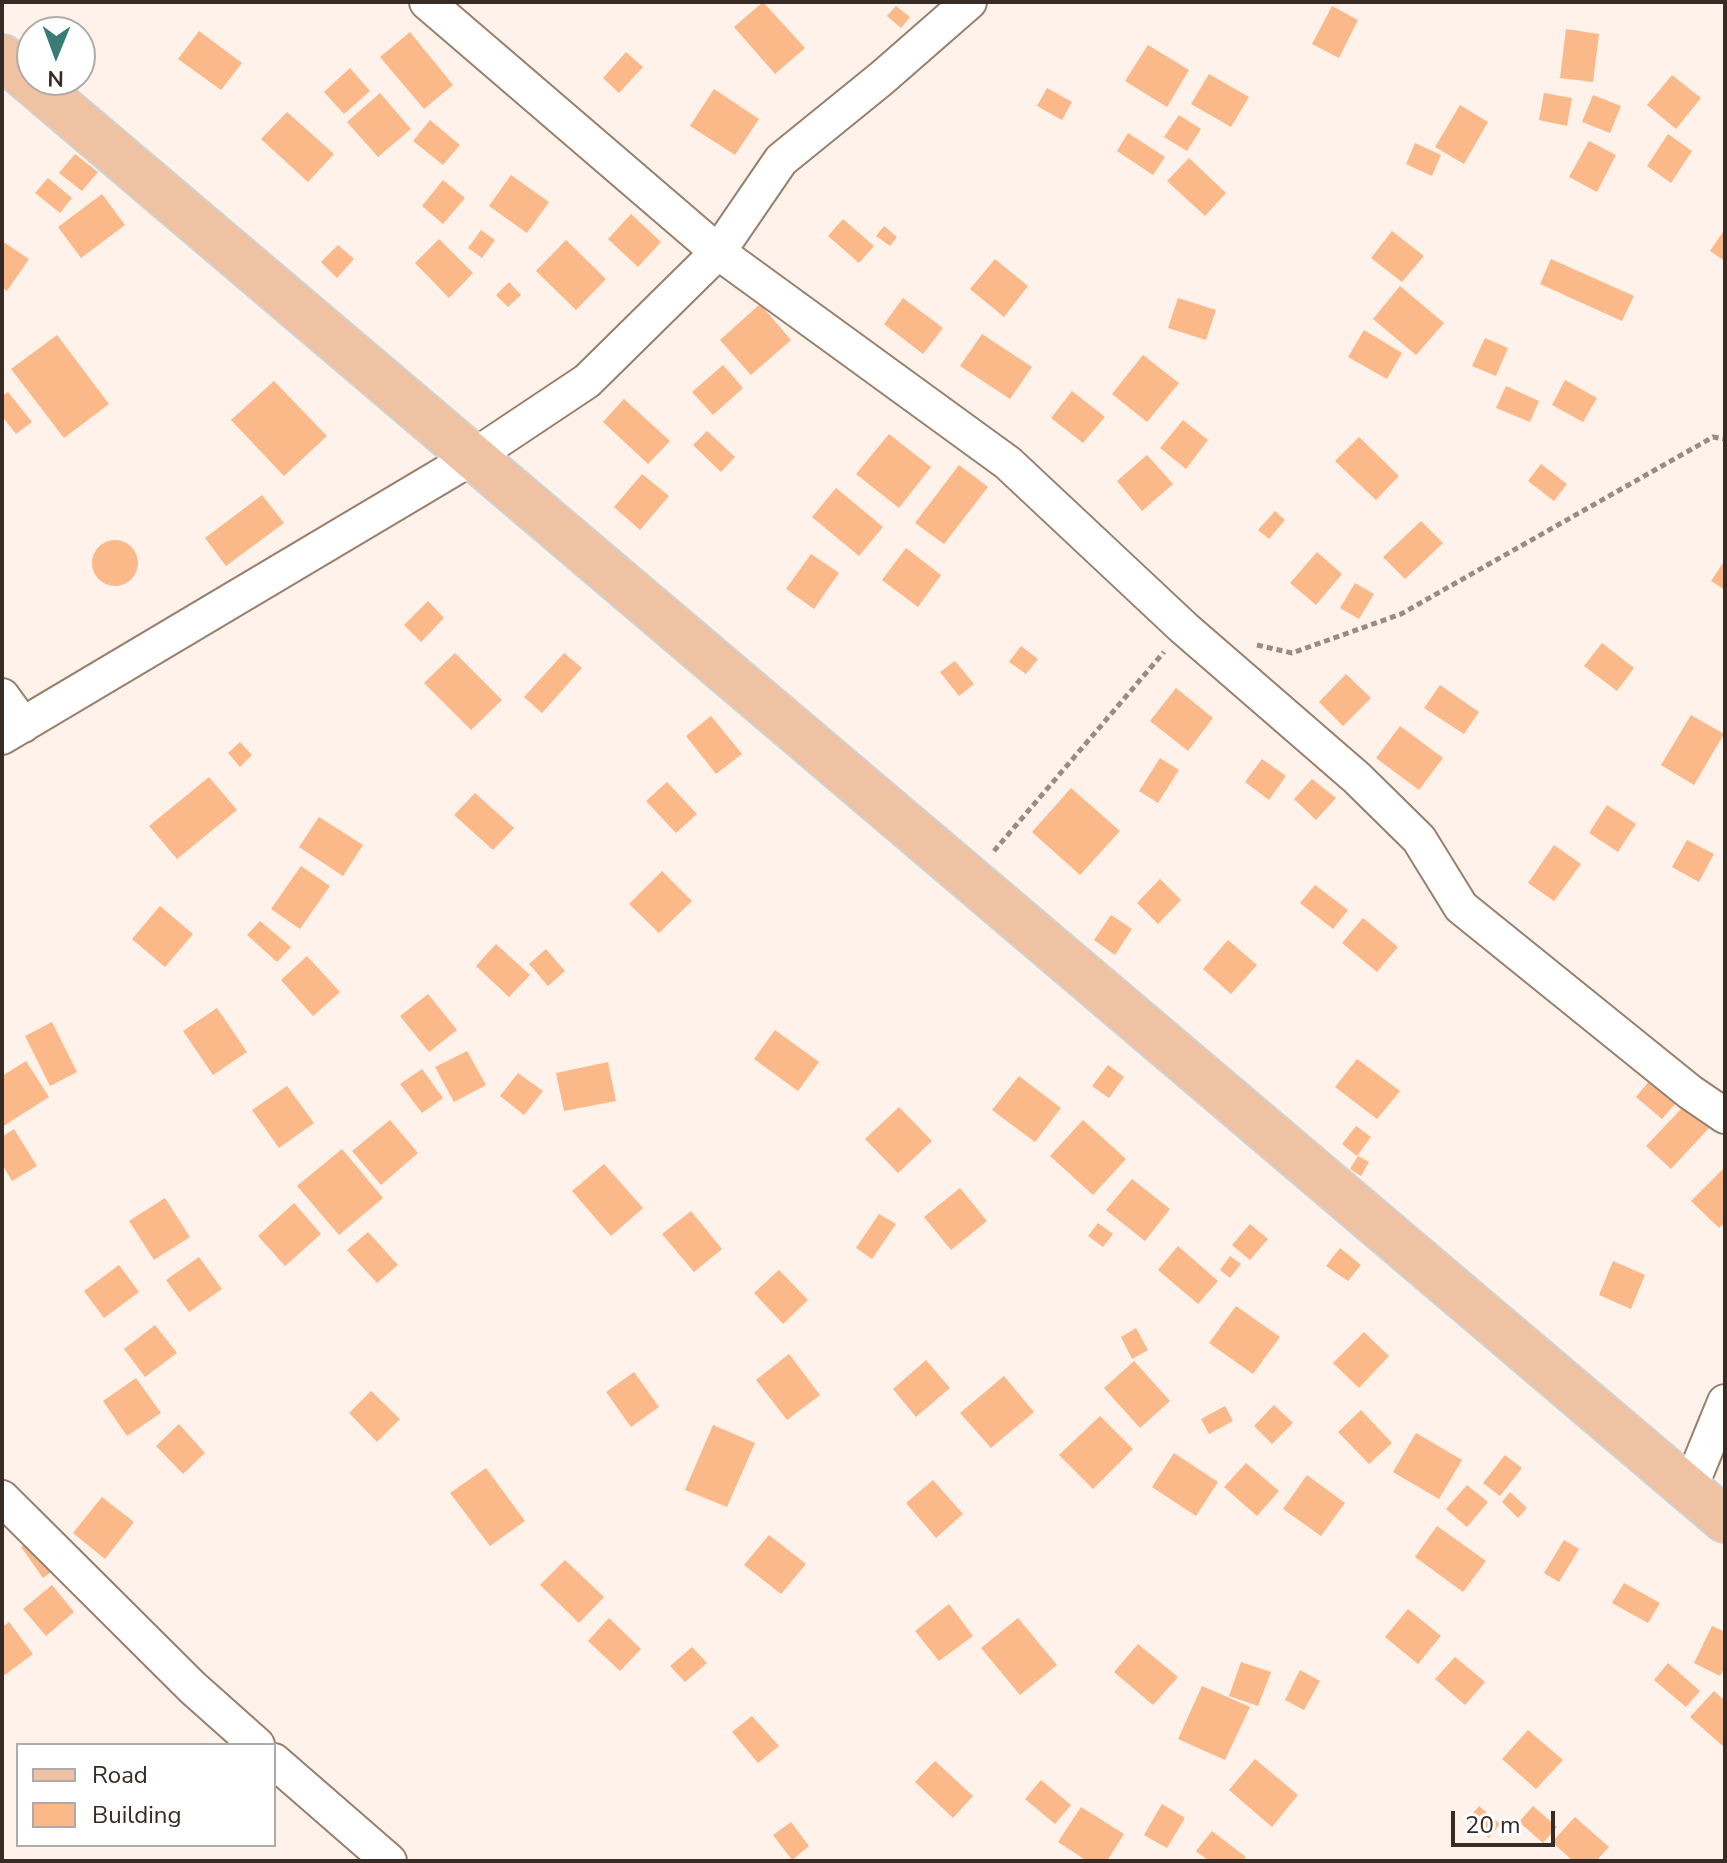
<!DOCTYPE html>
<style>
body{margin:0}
#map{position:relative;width:1727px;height:1863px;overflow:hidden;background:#fef2ea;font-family:"Nunito Sans",sans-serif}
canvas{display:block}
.frame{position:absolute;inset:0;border:4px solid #372c25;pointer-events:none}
.legend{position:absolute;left:16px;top:1743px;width:260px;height:104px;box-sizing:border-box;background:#fff;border:2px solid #afaba8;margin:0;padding:10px 14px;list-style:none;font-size:24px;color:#372c25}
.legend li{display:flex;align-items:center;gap:16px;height:40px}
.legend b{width:40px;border:2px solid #afaba8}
.north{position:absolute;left:16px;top:16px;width:80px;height:80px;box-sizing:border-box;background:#fff;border:2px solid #afaba8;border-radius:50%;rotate:181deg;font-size:22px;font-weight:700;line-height:32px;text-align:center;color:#372c25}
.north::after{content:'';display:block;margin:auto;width:28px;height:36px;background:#377d76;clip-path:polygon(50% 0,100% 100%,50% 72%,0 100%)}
.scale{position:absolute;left:1451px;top:1811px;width:104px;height:36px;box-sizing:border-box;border:4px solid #372c25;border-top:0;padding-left:10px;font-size:24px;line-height:28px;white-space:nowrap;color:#372c25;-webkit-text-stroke:6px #fff;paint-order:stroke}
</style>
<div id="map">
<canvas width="1727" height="1863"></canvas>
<div class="frame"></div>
<ul class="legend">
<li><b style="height:10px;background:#eec2a2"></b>Road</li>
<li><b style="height:22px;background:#fbb98a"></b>Building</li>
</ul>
<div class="north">N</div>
<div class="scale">20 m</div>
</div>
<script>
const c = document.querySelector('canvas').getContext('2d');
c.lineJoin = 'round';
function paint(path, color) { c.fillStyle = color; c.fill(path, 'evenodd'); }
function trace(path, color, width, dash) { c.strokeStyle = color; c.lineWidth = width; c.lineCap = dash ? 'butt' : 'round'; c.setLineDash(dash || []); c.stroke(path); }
const building = new Path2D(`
 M763 2 805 48 775 74 734 27Z
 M896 6 910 17 901 28 887 16Z
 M1332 6 1358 20 1339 58 1312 44Z
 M1566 29 1599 34 1593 82 1560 78Z
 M199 31 242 63 221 90 178 59Z
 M410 32 453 85 424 109 380 57Z
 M1148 45 1189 70 1167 107 1125 81Z
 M626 52 643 67 619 93 603 78Z
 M350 68 370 91 344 114 324 92Z
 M1209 74 1249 97 1231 127 1191 104Z
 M1672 75 1701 98 1676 129 1647 105Z
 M1047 88 1072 102 1062 120 1037 106Z
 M714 89 759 119 735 155 690 126Z
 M380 93 411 129 378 157 347 122Z
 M1544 93 1572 98 1567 126 1539 120Z
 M1593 95 1621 106 1610 133 1582 122Z
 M1460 105 1488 122 1464 164 1435 147Z
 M287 112 334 154 308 182 261 139Z
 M1179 115 1201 129 1187 151 1164 137Z
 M430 120 460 145 443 165 413 141Z
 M1128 133 1165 157 1153 175 1117 151Z
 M1668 134 1692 151 1671 183 1647 166Z
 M1589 141 1616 155 1597 192 1569 177Z
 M1415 143 1441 155 1432 176 1406 164Z
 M75 154 98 172 82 191 59 173Z
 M1189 158 1226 193 1205 216 1167 181Z
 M511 175 549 202 527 233 489 206Z
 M48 178 72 198 60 213 35 193Z
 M443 180 465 198 443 224 422 206Z
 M102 194 125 225 81 258 58 227Z
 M631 214 661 242 638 267 608 239Z
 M843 219 874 246 859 263 828 236Z
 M884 226 897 237 890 246 876 236Z
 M1725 229V261L1710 251Z
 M481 230 495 240 482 258 468 248Z
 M1392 231 1424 256 1402 282 1371 258Z
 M439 239 473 273 449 298 415 263Z
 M566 240 606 279 576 310 536 271Z
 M2 241 29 259 7 291 2 287Z
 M338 245 354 259 337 278 321 262Z
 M995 259 1028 286 1004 317 970 289Z
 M1551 259 1634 296 1622 321 1540 284Z
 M509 282 521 295 508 307 496 295Z
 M1400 286 1444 323 1416 355 1373 319Z
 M903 298 943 328 923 354 884 324Z
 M1178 298 1216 310 1206 340 1168 328Z
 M760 304 791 340 751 375 720 340Z
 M1364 330 1402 353 1387 379 1348 357Z
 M982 334 1032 367 1010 399 960 366Z
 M57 335 109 404 64 438 11 369Z
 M1485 338 1508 348 1496 376 1472 366Z
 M1143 355 1179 383 1147 422 1112 394Z
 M723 365 743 388 713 415 692 392Z
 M1565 380 1597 398 1583 422 1552 405Z
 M274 381 327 436 284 476 231 420Z
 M1506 386 1539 401 1530 422 1496 408Z
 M1072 391 1105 417 1083 443 1051 418Z
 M8 392 32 422 16 434 2 416V396Z
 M624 399 670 441 648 464 603 422Z
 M1183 420 1208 440 1186 469 1160 448Z
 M707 431 735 457 721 472 693 445Z
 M889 434 931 467 899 508 856 474Z
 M1359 437 1399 476 1376 500 1335 461Z
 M1147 455 1173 484 1142 511 1117 481Z
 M1541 464 1567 484 1554 501 1528 481Z
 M959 465 988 487 944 544 915 523Z
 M642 474 669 496 640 530 614 507Z
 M836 488 883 527 859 556 812 517Z
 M262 495 284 523 226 566 205 538Z
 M1275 511 1285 520 1269 539 1258 530Z
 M1421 521 1443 543 1405 579 1383 557Z
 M92 563a23 23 0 1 1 46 0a23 23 0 1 1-46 0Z
 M906 548 941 575 918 607 882 580Z
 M1317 552 1342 574 1316 605 1290 583Z
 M811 554 839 573 814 609 786 589Z
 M1725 560V590L1711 581Z
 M1355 583 1374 594 1359 619 1340 608Z
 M428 601 444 618 421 642 404 625Z
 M1602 643 1634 668 1617 691 1584 666Z
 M1021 646 1038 659 1026 674 1009 662Z
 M455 653 502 700 471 730 424 683Z
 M564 653 582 668 542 713 524 697Z
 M955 661 974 684 959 696 940 672Z
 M1346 674 1371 698 1343 726 1319 702Z
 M1440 685 1479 712 1464 734 1424 708Z
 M1176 688 1213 718 1188 751 1150 721Z
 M1691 715 1724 734 1694 785 1661 765Z
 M711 716 742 754 716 774 686 736Z
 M1400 726 1443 758 1419 790 1376 758Z
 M240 742 252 755 240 767 228 753Z
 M1160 758 1179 770 1158 803 1139 791Z
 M1262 759 1286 776 1269 800 1245 782Z
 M209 777 237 810 177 859 149 826Z
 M1312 779 1336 798 1316 820 1294 799Z
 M667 782 697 814 676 833 646 801Z
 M1071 788 1120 831 1080 875 1032 832Z
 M475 793 514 828 493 850 454 815Z
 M1607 805 1636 824 1618 852 1589 833Z
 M319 817 363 845 343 876 299 847Z
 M1687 840 1714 854 1699 882 1672 867Z
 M1554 845 1581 864 1554 901 1528 883Z
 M301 866 330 886 300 929 271 909Z
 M662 871 692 901 659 933 629 904Z
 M1160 879 1181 900 1158 924 1137 903Z
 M1315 885 1348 910 1333 929 1300 903Z
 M160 906 193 934 165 967 132 939Z
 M1111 915 1132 929 1115 955 1094 940Z
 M1363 918 1398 947 1377 972 1342 943Z
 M260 921 291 947 277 962 247 935Z
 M1228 940 1257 965 1231 994 1203 969Z
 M496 944 530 975 509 997 476 966Z
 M546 949 565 971 548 986 529 964Z
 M307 956 340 992 313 1016 281 980Z
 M428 994 457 1030 429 1052 400 1016Z
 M217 1008 247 1052 213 1075 183 1031Z
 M52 1022 77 1072 50 1086 25 1036Z
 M775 1030 819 1062 798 1091 754 1059Z
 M467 1051 486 1085 454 1102 435 1067Z
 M1357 1059 1400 1091 1377 1119 1335 1087Z
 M26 1061 49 1097 2 1127V1076Z
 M608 1062 616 1101 564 1111 556 1073Z
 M1108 1065 1124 1077 1109 1098 1092 1086Z
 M422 1069 443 1098 422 1113 400 1084Z
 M518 1073 543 1091 524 1115 500 1096Z
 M1655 1074 1682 1096 1662 1119 1636 1097Z
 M1019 1076 1061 1108 1035 1142 992 1110Z
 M287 1086 314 1123 279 1148 252 1110Z
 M1684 1106 1709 1128 1671 1169 1646 1146Z
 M899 1107 932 1141 898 1173 865 1139Z
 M390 1120 418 1153 381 1185 352 1151Z
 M1083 1120 1126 1159 1093 1195 1050 1156Z
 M1356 1126 1371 1137 1357 1156 1342 1144Z
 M14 1129 37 1166 12 1181 2 1164V1137Z
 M342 1149 383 1198 339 1235 297 1186Z
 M1358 1156 1369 1162 1361 1176 1350 1169Z
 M604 1164 643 1208 611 1236 572 1191Z
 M1725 1167V1222L1719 1228 1691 1201Z
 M1132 1179 1170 1209 1145 1241 1106 1210Z
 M960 1188 987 1221 951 1250 924 1217Z
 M165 1198 190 1237 154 1260 129 1221Z
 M294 1203 321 1234 285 1266 258 1236Z
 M691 1211 722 1249 694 1272 662 1234Z
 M879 1214 896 1224 872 1259 856 1248Z
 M1098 1223 1113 1234 1103 1247 1088 1236Z
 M1250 1224 1268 1239 1250 1260 1232 1245Z
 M368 1232 398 1265 377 1283 347 1250Z
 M1178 1246 1218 1281 1198 1304 1158 1270Z
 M1340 1248 1361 1265 1348 1281 1326 1266Z
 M1230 1256 1241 1264 1230 1278 1220 1270Z
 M199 1257 222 1289 189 1312 166 1280Z
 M1613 1261 1645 1275 1631 1309 1599 1295Z
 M119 1265 139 1292 104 1318 84 1291Z
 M779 1270 808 1300 783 1324 754 1293Z
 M1236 1306 1280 1337 1253 1374 1209 1343Z
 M155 1325 177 1353 145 1377 124 1349Z
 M1136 1328 1148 1350 1132 1359 1121 1337Z
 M1364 1332 1389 1356 1359 1388 1333 1363Z
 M789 1354 820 1395 787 1420 756 1380Z
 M926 1360 950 1388 916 1417 893 1389Z
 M1134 1361 1170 1401 1140 1428 1104 1388Z
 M634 1372 659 1407 631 1427 606 1392Z
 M1004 1376 1034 1412 991 1448 960 1413Z
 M136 1378 161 1413 127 1436 103 1401Z
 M371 1391 400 1419 377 1442 349 1413Z
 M1274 1405 1293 1423 1272 1444 1254 1426Z
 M1225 1406 1233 1421 1209 1434 1201 1419Z
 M1361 1410 1392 1443 1369 1464 1338 1432Z
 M1100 1416 1133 1449 1093 1489 1059 1455Z
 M179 1424 205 1453 183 1474 156 1446Z
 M713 1425 755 1443 727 1507 685 1490Z
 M1416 1433 1462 1460 1439 1499 1393 1472Z
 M1174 1453 1218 1482 1196 1516 1152 1487Z
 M1505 1455 1522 1468 1500 1496 1483 1483Z
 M1246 1463 1279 1491 1257 1516 1224 1487Z
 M486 1468 525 1521 490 1546 450 1493Z
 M1307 1475 1345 1503 1321 1536 1283 1509Z
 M933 1480 963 1514 936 1538 906 1503Z
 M1467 1485 1488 1502 1467 1527 1446 1509Z
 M1510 1492 1527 1508 1518 1518 1502 1502Z
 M102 1497 134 1522 105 1559 73 1533Z
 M1437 1526 1486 1561 1463 1592 1415 1557Z
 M769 1535 806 1564 781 1594 744 1565Z
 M36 1537 58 1567 43 1578 21 1547Z
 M1564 1540 1579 1549 1559 1582 1544 1573Z
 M565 1560 604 1597 579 1623 540 1585Z
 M1624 1583 1660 1603 1648 1623 1612 1603Z
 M52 1585 74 1612 46 1636 23 1609Z
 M949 1604 973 1636 939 1661 915 1631Z
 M1408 1609 1441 1636 1418 1664 1385 1637Z
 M609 1618 641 1649 620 1671 588 1641Z
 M1018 1618 1057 1665 1020 1695 981 1648Z
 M9 1622 33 1654 2 1677V1627Z
 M1712 1626 1725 1632V1667L1720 1676 1694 1663Z
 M1138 1644 1178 1677 1153 1705 1114 1672Z
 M692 1647 707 1663 685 1682 670 1666Z
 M1455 1657 1485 1682 1465 1705 1435 1679Z
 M1241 1662 1271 1672 1258 1706 1229 1696Z
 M1668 1663 1700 1691 1686 1707 1654 1680Z
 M1300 1670 1320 1681 1304 1710 1285 1700Z
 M1202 1686 1250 1707 1225 1760 1178 1739Z
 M1714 1691 1725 1701V1748L1690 1717Z
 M752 1716 779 1746 758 1763 732 1732Z
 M1528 1730 1563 1760 1536 1789 1502 1759Z
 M1255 1759 1298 1795 1272 1827 1229 1790Z
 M935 1761 973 1796 953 1818 915 1782Z
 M1041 1780 1071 1805 1055 1824 1025 1799Z
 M1162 1804 1185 1818 1167 1848 1144 1835Z
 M1479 1806 1500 1824 1489 1838 1467 1820Z
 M1533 1806 1557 1827 1543 1843 1519 1822Z
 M1081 1807 1124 1834 1107 1861H1087L1058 1842Z
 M1575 1817 1609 1847 1596 1861H1573L1552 1842Z
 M791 1822 809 1846 792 1860 773 1835Z
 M1212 1831 1246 1857 1242 1861H1209L1196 1851Z`);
const path = new Path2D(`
 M1257 645 1292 653 1401 614 1713 437 1725 439
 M994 851 1164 652`);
const minor = new Path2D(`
 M427 2 718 252 1008 463 1184 628 1357 778 1419 839 1461 907 1690 1092 1725 1116
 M2 696 23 725
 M2 737 473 457 587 381 718 252 781 160 882 78 969 2
 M1689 1490 1725 1402
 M2 1498 193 1688 257 1745
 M274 1761 389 1861`);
const major = new Path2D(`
 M2 57 1725 1520`);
paint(building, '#fbb98a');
trace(minor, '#997f6c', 38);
trace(major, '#d3d1cf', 48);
trace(path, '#988d85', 5, [6, 4]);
trace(minor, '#fff', 34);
trace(major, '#eec2a2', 44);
</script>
